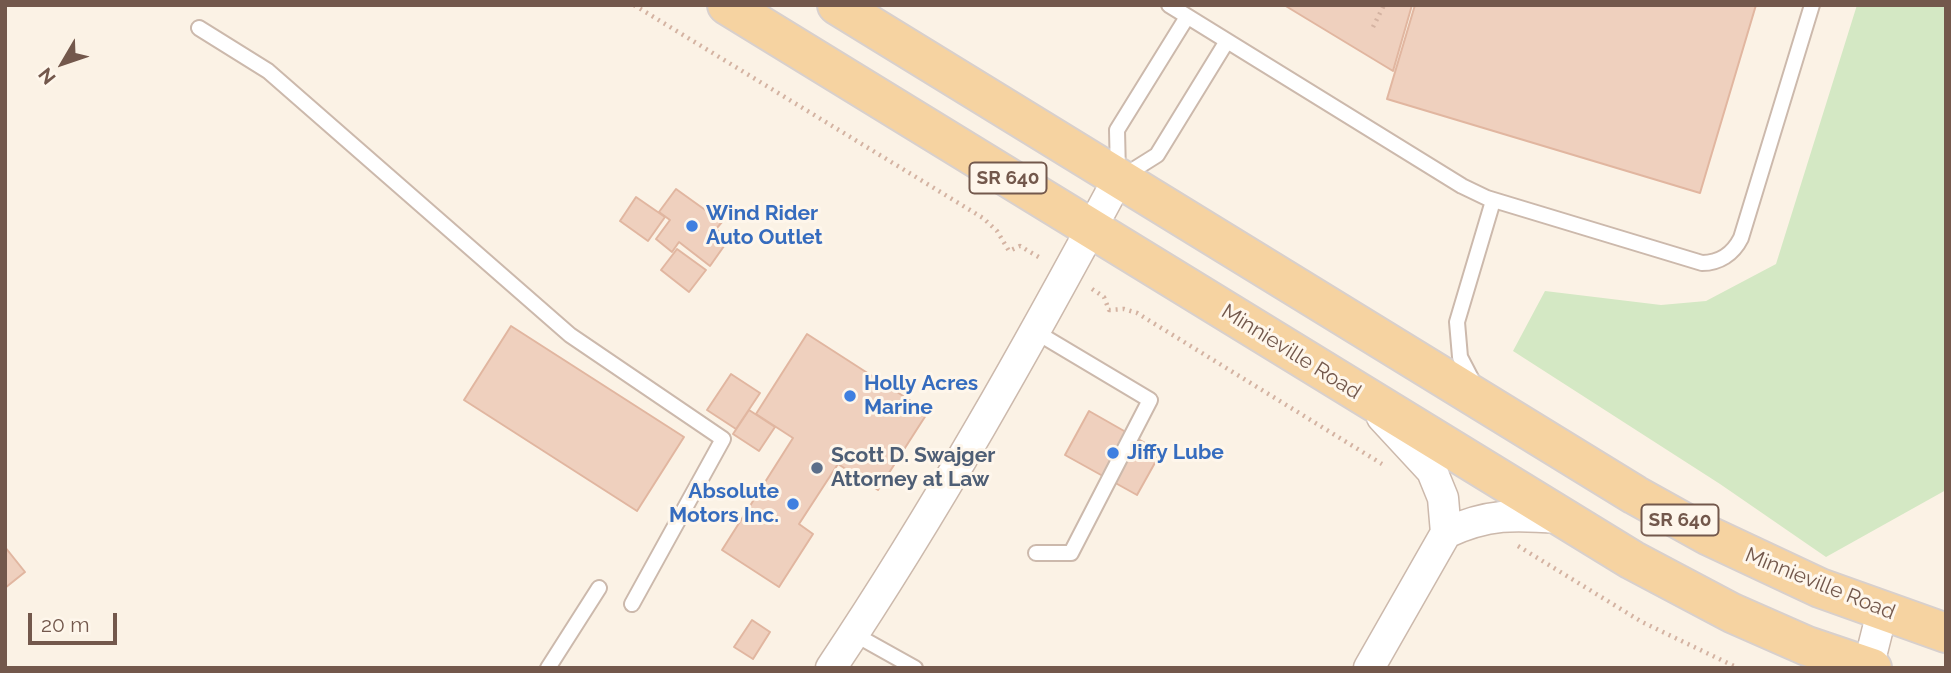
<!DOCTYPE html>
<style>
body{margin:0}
#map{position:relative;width:1951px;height:673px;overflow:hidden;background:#fbf2e5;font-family:Raleway,sans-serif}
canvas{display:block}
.frame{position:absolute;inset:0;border:7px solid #73584c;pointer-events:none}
.north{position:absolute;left:28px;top:28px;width:70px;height:70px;-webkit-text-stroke:5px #fef6eb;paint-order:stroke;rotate:231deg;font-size:19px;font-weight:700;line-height:28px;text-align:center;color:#73584c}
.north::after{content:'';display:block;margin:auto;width:24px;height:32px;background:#73584c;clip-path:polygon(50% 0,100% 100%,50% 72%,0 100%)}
.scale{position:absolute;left:28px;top:613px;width:89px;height:32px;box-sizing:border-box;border:4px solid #73584c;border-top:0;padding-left:9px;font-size:21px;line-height:24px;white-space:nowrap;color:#73584c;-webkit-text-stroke:5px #fef6eb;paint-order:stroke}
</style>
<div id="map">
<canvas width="1951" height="673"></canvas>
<div class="frame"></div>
<div class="north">N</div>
<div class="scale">20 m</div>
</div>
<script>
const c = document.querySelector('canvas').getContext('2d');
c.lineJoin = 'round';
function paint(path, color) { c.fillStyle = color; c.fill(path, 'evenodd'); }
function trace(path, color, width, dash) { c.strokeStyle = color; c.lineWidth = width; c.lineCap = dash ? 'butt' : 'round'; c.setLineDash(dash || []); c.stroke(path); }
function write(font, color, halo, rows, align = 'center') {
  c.font = font + ' Raleway,sans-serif'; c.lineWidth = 6; c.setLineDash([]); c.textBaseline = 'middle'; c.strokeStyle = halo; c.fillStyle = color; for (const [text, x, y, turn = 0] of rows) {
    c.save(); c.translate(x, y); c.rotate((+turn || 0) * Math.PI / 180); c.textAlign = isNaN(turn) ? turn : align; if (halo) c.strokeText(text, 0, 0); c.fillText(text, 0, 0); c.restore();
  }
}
const green = new Path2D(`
 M1857 5H1946V490L1826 557 1720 484 1513 351 1545 291 1661 305 1706 301 1776 264Z`);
const building = new Path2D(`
 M1284 5H1412L1393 71Z
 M1415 5H1756L1700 193 1387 99Z
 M676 189 722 222 716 229 729 239 710 266 679 242 672 252 656 239 670 220 659 212Z
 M636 197 665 217 648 241 620 221Z
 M677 249 706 270 689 292 661 270Z
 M511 326 684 437 637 511 464 400Z
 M807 334 928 412 878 490 838 464 799 524 813 534 779 587 722 550 793 438 756 414Z
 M731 374 760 393 736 429 707 410Z
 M749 410 775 427 759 451 733 434Z
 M1089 411 1161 452 1137 495 1065 455Z
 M5 547 25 572 5 588Z
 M752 620 770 632 753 659 734 647Z`);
const path = new Path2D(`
 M634 5 983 218 997 231 1009 251 1020 246 1042 259
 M1373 27 1384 5
 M1092 289 1104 297 1109 310 1124 309 1137 313 1382 464
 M1518 546 1642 622 1738 668`);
const lane = new Path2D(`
 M1169 5 1462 186 1487 198 1702 263C1719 263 1733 254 1741 238L1812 5
 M199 28 268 71 570 335 723 439 632 604
 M1118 174 1117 130 1187 17
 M1122 177 1157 155 1227 41
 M1036 332 1150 400 1071 553H1036
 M1473 382 1460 357 1457 322 1493 201
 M854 634 915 668
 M548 668 599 588`);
const street = new Path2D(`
 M1446 533C1489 513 1515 515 1561 518
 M831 668C936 511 1029 345 1118 179
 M1369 668 1446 533 1443 498 1432 471 1382 417
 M1868 668 1882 612`);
const primary = new Path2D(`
 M727 5 1632 560 1732 613 1807 646 1872 668
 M837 5 1635 495 1707 535 1820 588 1946 633`);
const markers = [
 [692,226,7,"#3f7fe0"],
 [850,396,7,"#3f7fe0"],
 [1113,453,7,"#3f7fe0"],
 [817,468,7,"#5c6f8a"],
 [793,504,7,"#3f7fe0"]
];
const shields = [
 [1008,178,77],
 [1680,520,77]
];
const shieldNames = [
 ["SR 640",1008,178],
 ["SR 640",1680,520]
];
const shopNames = [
 ["Wind Rider",706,214],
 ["Auto Outlet",706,238],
 ["Holly Acres",864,384],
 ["Marine",864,408],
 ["Jiffy Lube",1127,453],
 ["Absolute",779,492,"right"],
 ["Motors Inc.",779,516,"right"]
];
const streetNames = [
 ["Minnieville Road",1291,352,32],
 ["Minnieville Road",1820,584,22]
];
const serviceNames = [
 ["Scott D. Swajger",831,456],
 ["Attorney at Law",831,480]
];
paint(green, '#d4e8c4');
paint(building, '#efd0be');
trace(building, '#e1b6a0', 2);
trace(lane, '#ccb9ac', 18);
trace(street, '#ccb9ac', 33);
trace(primary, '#d8d0cd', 42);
trace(path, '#d4b3a2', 4.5, [2, 5]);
trace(lane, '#fff', 14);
trace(street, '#fff', 30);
trace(primary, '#f6d3a1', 38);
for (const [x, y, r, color] of markers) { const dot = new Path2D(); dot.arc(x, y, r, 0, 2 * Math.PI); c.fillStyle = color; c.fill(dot); trace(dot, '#fef6eb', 2.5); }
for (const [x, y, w] of shields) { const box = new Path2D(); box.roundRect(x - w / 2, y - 15.5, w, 31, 5); c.fillStyle = '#fef6eb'; c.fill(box); trace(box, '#73584c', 2); }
write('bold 19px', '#73584c', null, shieldNames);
write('bold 21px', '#366cbe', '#fef6eb', shopNames, 'left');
write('21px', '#73584c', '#fef6eb', streetNames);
write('bold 21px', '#4e5e75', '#fef6eb', serviceNames, 'left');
</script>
